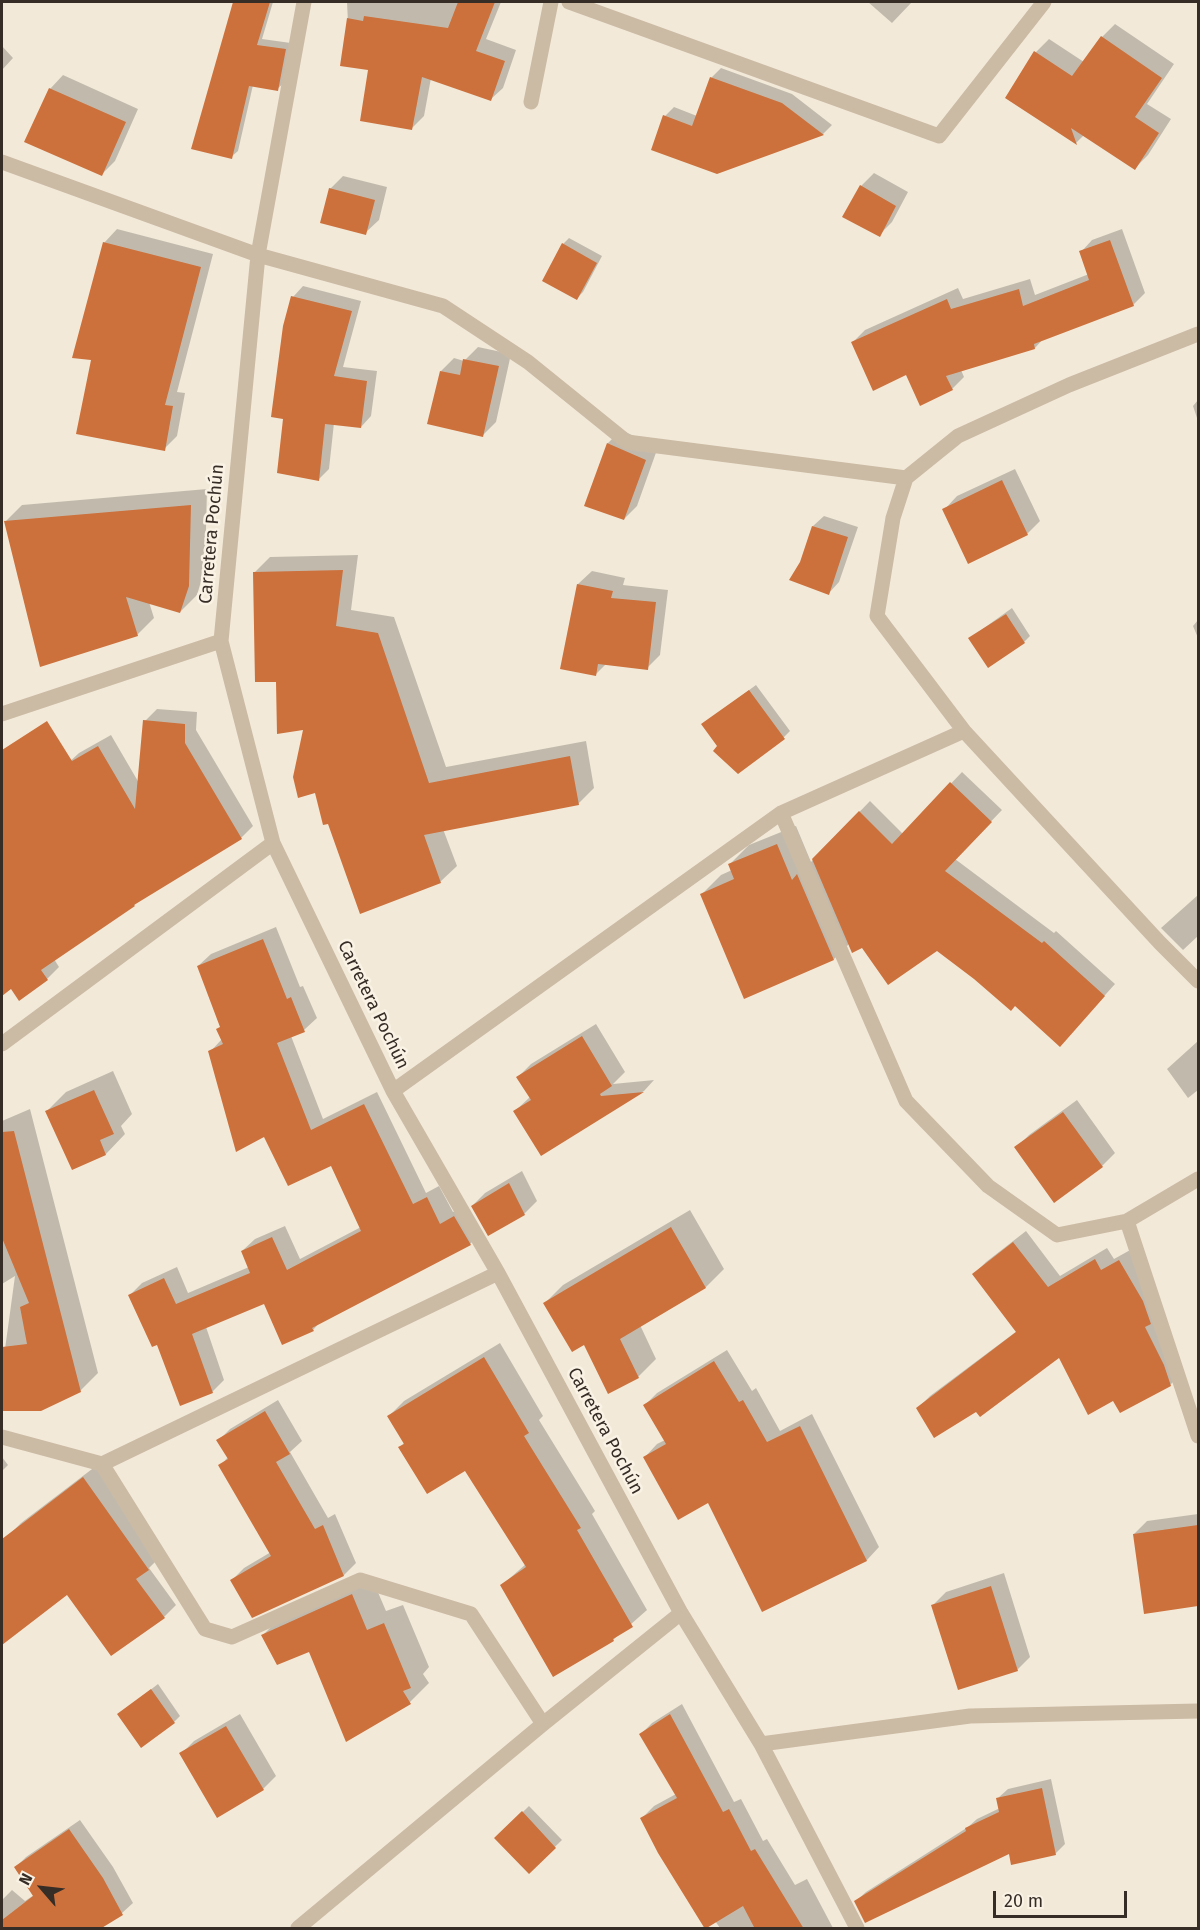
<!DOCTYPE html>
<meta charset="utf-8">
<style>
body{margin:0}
#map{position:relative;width:1200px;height:1930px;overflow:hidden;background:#f2e9d8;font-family:"Fira Sans",sans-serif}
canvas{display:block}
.frame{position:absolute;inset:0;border:3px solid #362d26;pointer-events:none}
.north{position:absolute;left:12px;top:1858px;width:60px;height:60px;-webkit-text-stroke:4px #faf3e5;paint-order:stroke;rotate:298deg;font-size:16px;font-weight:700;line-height:24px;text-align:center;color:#362d26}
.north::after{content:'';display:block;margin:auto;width:21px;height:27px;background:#362d26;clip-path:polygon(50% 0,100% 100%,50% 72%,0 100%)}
.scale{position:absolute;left:993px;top:1891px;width:134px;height:27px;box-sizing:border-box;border:3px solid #362d26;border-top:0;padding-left:8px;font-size:18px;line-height:21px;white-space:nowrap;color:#362d26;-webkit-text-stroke:4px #faf3e5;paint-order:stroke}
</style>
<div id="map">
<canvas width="1200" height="1930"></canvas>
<div class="frame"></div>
<div class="north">N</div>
<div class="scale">20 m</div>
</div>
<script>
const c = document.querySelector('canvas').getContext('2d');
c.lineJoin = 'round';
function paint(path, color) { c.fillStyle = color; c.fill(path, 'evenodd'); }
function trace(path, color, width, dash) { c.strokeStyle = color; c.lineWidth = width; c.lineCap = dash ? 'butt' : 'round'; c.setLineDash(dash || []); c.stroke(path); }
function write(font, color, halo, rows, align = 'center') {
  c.font = font + ' "Fira Sans",sans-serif'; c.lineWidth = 5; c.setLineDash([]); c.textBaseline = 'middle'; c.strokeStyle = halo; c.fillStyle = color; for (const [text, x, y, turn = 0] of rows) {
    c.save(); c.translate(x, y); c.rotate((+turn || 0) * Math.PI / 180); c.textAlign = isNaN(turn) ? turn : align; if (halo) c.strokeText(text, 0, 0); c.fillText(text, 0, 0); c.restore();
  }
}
const shadow = new Path2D(`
 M235 2H273L262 39 291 43 284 83 277 89 253 85 238 151 231 157 193 148Z
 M347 2H501L486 39 516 50 503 88 491 99 431 78 424 116 412 128 370 69 350 66Z
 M868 2H912L892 23Z
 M1115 24 1174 64 1147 104 1171 119 1148 155 1135 168 1084 135 1076 143 1007 97 1036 52 1049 39 1084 62 1102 37Z
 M2 46 13 58 2 70Z
 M721 68 792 94 832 125 823 134 717 173 665 116 674 107 697 116 711 78Z
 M63 75 138 109 115 161 102 174 50 89Z
 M874 173 908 192 892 222 879 235 844 216 861 186Z
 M343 176 387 187 379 220 365 233 330 189Z
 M117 229 213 254 177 392 185 393 177 436 164 449 93 358 104 243Z
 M1122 229 1145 293 1133 305 1044 338 1035 348 961 370 964 377 952 389 906 373 853 342 865 330 958 288 963 299 1030 279 1035 295 1089 274 1081 252 1092 240Z
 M569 238 602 256 583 292 577 298 563 244Z
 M303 286 361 301 343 367 377 371 371 416 361 427 334 423 329 469 319 479 293 297Z
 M478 347 511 354 496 422 483 435 441 371 454 358 464 361Z
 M1198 400V421L1193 406Z
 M621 430 658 447 637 506 624 519 586 505 608 443Z
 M1015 469 1040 521 1027 534 944 510 957 496Z
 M207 489 205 568 197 595 180 612 149 602 154 618 137 635 6 521 22 505Z
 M824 516 858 527 839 582 829 593 813 526Z
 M358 555 351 610 394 617 446 767 586 741 594 788 578 804 443 829 457 866 440 882 305 728 278 680 254 573 270 557Z
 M592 571 625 578 623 585 668 590 660 655 647 668 607 663 595 675 578 584Z
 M1012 608 1030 636 1024 642 970 638Z
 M1198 620V638L1193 626Z
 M756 685 790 731 784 737 719 746 703 724Z
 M157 709 197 712 196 730 253 826 241 838 141 899 134 905 54 959 59 967 47 979 20 999 2 974V753L39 729 66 765 79 753 111 735 139 783 145 721Z
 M962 772 1002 810 955 859 1054 933 1056 931 1115 984 1070 1034 1015 1004 975 978 937 949 863 947 850 943 834 959 702 894 721 875 732 870 730 864 749 845 796 826 811 862 870 801 903 834Z
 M1198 895V936L1183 950 1161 928Z
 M276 927 300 987 303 986 317 1018 304 1030 291 1036 323 1119 377 1092 426 1193 439 1186 453 1212 466 1205 482 1232 470 1244 321 1321 313 1330 265 1302 206 1327 224 1380 212 1392 158 1343 130 1295 142 1283 177 1267 188 1293 249 1267 242 1251 255 1239 285 1226 300 1259 361 1227 332 1164 265 1135 210 1052 222 1039 221 1026 198 966 211 954Z
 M596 1024 625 1072 613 1084 654 1080 644 1091 541 1154 515 1111 530 1097 518 1077 531 1064Z
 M1198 1041V1090L1188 1098 1167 1069Z
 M113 1071 132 1114 121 1126 125 1134 106 1154 73 1168 47 1111 66 1092Z
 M1077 1100 1115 1153 1102 1166 1016 1148 1029 1135Z
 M30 1109 98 1373 80 1391 40 1409 2 1410V1371L15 1276 2 1284V1121Z
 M522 1171 537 1201 524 1214 472 1206 485 1193Z
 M690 1210 724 1269 706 1287 640 1325 656 1359 638 1377 585 1343 545 1303 563 1285Z
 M1026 1231 1060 1276 1107 1248 1114 1259 1132 1249 1182 1373 1170 1385 1114 1399 1059 1356 977 1410 918 1408 930 1396 1017 1331 974 1274 986 1262Z
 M500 1343 543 1416 539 1420 595 1511 592 1514 647 1610 613 1640 553 1675 502 1585 526 1564 466 1469 400 1447 405 1442 389 1416 404 1401Z
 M727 1350 752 1391 756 1388 780 1431 812 1414 879 1547 867 1560 763 1610 709 1501 645 1457 657 1444 665 1440 645 1405 657 1393Z
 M278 1400 302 1441 290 1452 328 1518 335 1514 356 1563 344 1575 252 1616 232 1580 244 1568 271 1552 220 1466 228 1457 218 1441 230 1429Z
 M2 1457 8 1465 2 1471Z
 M96 1466 160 1557 149 1568 176 1605 164 1617 67 1593 2 1644V1569L22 1553 9 1535 21 1523Z
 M1198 1514V1605L1145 1612 1134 1534 1147 1521Z
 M1004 1573 1030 1657 1017 1670 933 1605 946 1592Z
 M371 1576 386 1611 403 1605 429 1667 423 1674 429 1683 410 1702 347 1740 310 1650 263 1635 282 1616Z
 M158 1684 180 1716 174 1722 119 1714Z
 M682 1704 734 1802 741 1799 763 1841 767 1839 795 1885 807 1879 833 1928H720L642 1818 654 1806 676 1794 641 1734 652 1723Z
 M240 1714 276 1776 263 1789 181 1754 194 1741Z
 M1051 1779 1065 1844 1055 1854 1010 1852 856 1901 866 1892 968 1827 977 1819 1000 1808 998 1798 1008 1789Z
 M529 1806 562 1840 529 1872 496 1838Z
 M80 1820 113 1867 133 1903 122 1913 97 1928H7L2 1922V1900L12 1890 25 1901 34 1895 15 1868 26 1857Z`);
const building = new Path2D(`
 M233 2H270L257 45 286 49 278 91 249 86 232 159 191 149Z
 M458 2H495L476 51 505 61 491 101 422 77 412 130 360 121 368 70 340 66 347 18 363 21 364 16 448 28Z
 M1101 36 1162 78 1135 117 1159 133 1135 170 1071 128 1077 145 1005 98 1034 51 1072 76Z
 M710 77 782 103 824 135 717 174 651 150 663 115 692 126Z
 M49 88 126 122 102 176 24 142Z
 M860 185 896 206 880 237 842 217Z
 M329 188 375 200 366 235 320 223Z
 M1110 240 1134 306 1034 344 1035 349 946 376 953 390 920 406 906 375 873 391 851 342 947 299 951 309 1019 289 1023 306 1089 280 1079 251Z
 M103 242 201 267 165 405 173 406 165 451 76 434 91 360 72 358Z
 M562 243 597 263 577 300 542 281Z
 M291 296 352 311 334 376 367 381 361 428 325 424 319 481 277 473 283 419 271 417 283 326Z
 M463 359 499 366 483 437 427 424 440 371 460 375Z
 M607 443 646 460 624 520 584 506Z
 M1002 480 1028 535 968 564 942 509Z
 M191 505 189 586 180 613 126 597 138 636 40 667 4 521Z
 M812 526 848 537 829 595 789 580 800 562Z
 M343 570 336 626 378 633 429 783 570 756 579 805 424 835 441 883 360 914 328 824 323 825 315 793 298 798 293 777 303 730 277 734 276 682H255L253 572Z
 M577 584 613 591 611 598 656 602 648 670 598 664 596 676 560 669Z
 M1006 614 1025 643 988 668 968 638Z
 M749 690 785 739 738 774 713 751 717 746 701 724Z
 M143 720 185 724V743L242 839 134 905 135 906 41 970 48 980 19 1001 11 989 2 996V750L47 721 72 761 98 746 135 809Z
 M950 782 992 822 945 871 1042 943 1044 941 1105 996 1060 1047 1015 1006 1011 1011 974 979 937 951 888 985 862 948 852 953 812 859 859 811 892 844Z
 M777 844 792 880 797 874 834 960 744 999 700 894 734 879 728 864Z
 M263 939 287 999 291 997 305 1032 277 1043 311 1130 364 1104 413 1204 427 1197 440 1224 454 1216 471 1245 312 1328 314 1331 282 1345 264 1304 192 1334 213 1393 180 1406 157 1345 152 1347 128 1295 164 1278 176 1304 250 1273 241 1251 272 1237 287 1270 361 1231 331 1166 288 1186 264 1137 236 1152 208 1051 223 1044 216 1029 220 1027 197 966Z
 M582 1036 612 1086 600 1094 601 1096 644 1092 541 1156 513 1111 531 1100 516 1077Z
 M94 1090 114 1134 100 1140 106 1155 72 1170 45 1111Z
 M1063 1112 1103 1167 1054 1203 1014 1147Z
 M14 1131 81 1392 41 1411H2V1347L27 1344 20 1307 29 1303 2 1238V1132Z
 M509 1183 525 1215 488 1236 471 1206Z
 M671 1227 706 1288 620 1339 639 1378 608 1394 584 1345 572 1352 543 1303Z
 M1013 1242 1048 1287 1095 1259 1101 1270 1119 1260 1143 1301 1151 1324 1145 1327 1164 1365 1171 1386 1120 1413 1113 1401 1088 1415 1059 1358 980 1417 976 1412 934 1438 916 1408 1016 1332 972 1274Z
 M484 1357 529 1433 524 1436 581 1528 577 1530 633 1627 613 1639 614 1641 553 1677 500 1585 526 1567 465 1471 427 1494 398 1447 404 1444 387 1416Z
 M714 1361 739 1402 743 1400 767 1442 800 1426 867 1561 762 1612 708 1503 678 1520 643 1457 666 1444 643 1405Z
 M265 1411 290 1454 276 1462 315 1529 323 1525 344 1576 252 1618 230 1580 271 1556 218 1465 228 1459 216 1440Z
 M83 1477 149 1570 136 1579 165 1618 111 1656 67 1595 2 1645V1539Z
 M1198 1525V1606L1144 1614 1133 1534Z
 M991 1586 1018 1671 958 1690 931 1605Z
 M352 1594 367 1630 384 1623 411 1688 403 1691 411 1704 346 1742 309 1652 277 1665 261 1635Z
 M151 1689 175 1723 141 1748 117 1714Z
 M670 1714 723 1812 729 1809 751 1851 755 1849 804 1929H755L743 1906 705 1929 658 1853 640 1818 677 1798 639 1734Z
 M226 1726 264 1790 217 1818 179 1753Z
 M1042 1788 1056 1855 1011 1865 1009 1854 865 1923 854 1901 966 1831 965 1828 999 1812 996 1798Z
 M522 1811 556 1848 529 1874 494 1838Z
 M69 1829 103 1878 123 1915 100 1929H2V1920L33 1896 14 1867Z`);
const street = new Path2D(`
 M304 2 258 255 221 641 273 843 393 1091 498 1273 681 1613 761 1744 857 1928
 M569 2 939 136 1044 2
 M531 102 551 2
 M2 162 258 255 443 306 528 362 627 442 906 478
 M2 714 221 641
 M964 731 1160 943 1198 981
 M781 813 906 1101 988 1186 1057 1235 1127 1221 1198 1436
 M2 1044 273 843
 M393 1091 781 813 964 731 877 616 893 518 906 478 958 436 1069 385 1198 334
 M1127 1221 1198 1179
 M2 1437 102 1464 498 1273
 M102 1464 205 1629 232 1637 360 1580 471 1614 543 1724
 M761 1744 970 1716 1198 1711
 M298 1928 543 1724 681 1613`);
const streetNames = [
 ["Carretera Pochún",212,534,-85],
 ["Carretera Pochún",373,1005,64],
 ["Carretera Pochún",605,1431,62]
];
paint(shadow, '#0003');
paint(building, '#cc703c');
trace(street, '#cbbaa4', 15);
write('18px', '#362d26', '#faf3e5', streetNames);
</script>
